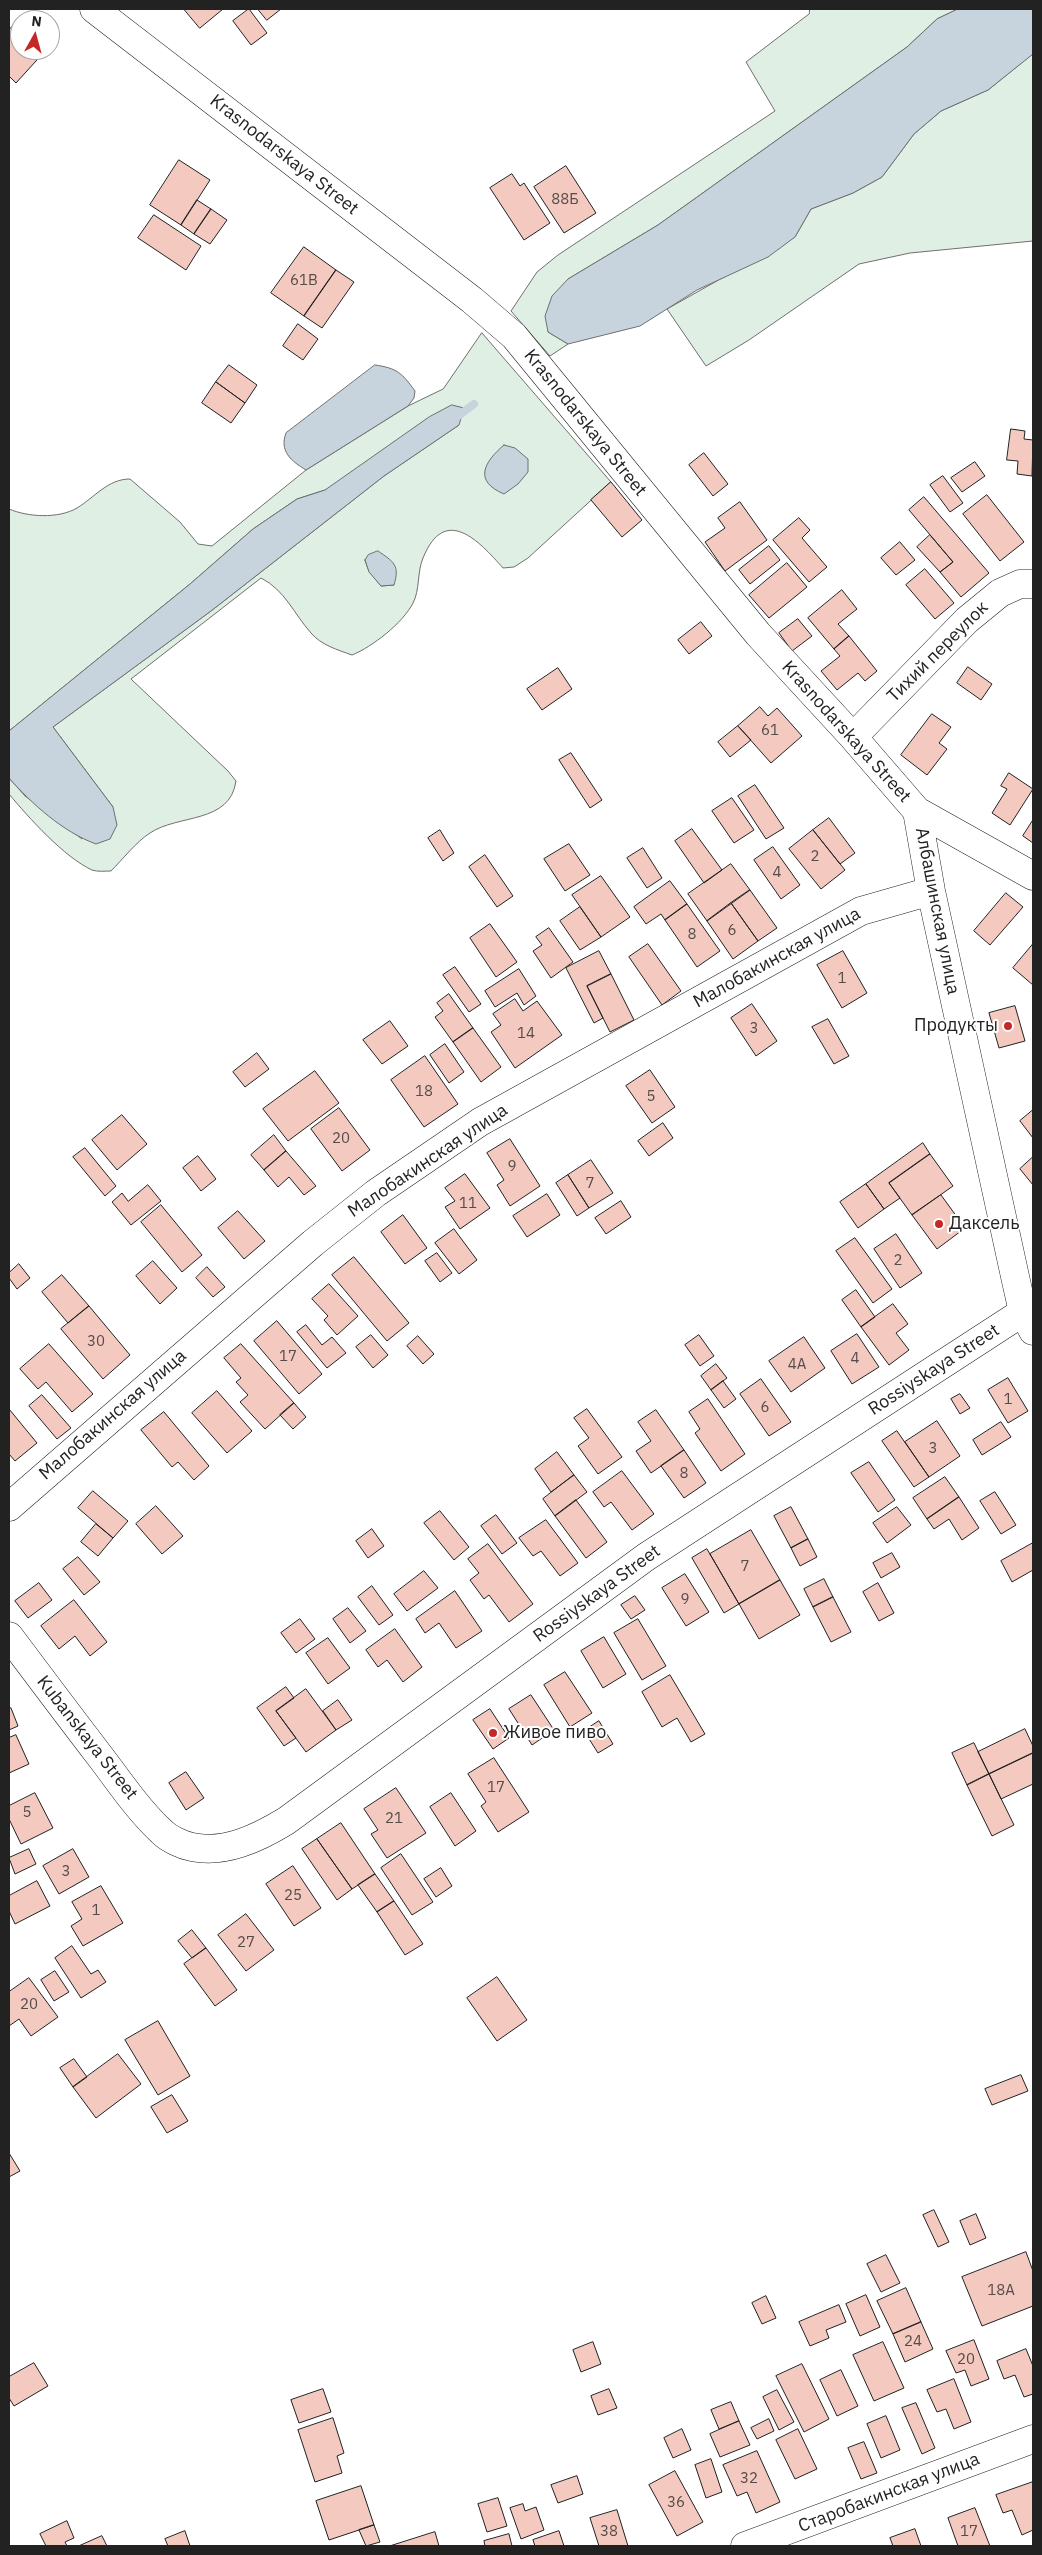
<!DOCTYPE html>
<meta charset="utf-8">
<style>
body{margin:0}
#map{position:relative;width:1042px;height:2555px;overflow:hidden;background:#fff;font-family:"IBM Plex Sans",sans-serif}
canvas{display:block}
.frame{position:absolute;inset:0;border:10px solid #222;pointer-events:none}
.north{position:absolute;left:10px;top:10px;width:50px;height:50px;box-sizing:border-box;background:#fff;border:1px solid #a7a7a7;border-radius:50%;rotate:7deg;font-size:14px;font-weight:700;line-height:20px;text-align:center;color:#222}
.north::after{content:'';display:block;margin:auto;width:18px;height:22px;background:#c62828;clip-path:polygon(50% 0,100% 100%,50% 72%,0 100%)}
</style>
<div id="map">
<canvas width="1042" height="2555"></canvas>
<div class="frame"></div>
<div class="north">N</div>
</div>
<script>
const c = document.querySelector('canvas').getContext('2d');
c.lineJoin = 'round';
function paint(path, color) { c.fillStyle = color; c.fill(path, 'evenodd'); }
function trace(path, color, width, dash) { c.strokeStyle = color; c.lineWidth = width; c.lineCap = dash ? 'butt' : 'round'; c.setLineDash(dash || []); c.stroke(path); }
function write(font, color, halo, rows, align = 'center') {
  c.font = font + ' "IBM Plex Sans",sans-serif'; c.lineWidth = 4; c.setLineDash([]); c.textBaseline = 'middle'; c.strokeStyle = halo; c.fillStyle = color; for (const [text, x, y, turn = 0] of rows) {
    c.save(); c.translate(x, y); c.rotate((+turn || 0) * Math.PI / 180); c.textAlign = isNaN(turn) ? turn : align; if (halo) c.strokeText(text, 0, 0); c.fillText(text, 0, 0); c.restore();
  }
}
const green = new Path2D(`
 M810 9H958L937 19 907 47 658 225 568 279 548 332 568 344 550 356 511 311 537 272 558 255 775 111 746 62 809 14Z
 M1033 54V241L910 253 859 264 749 340 706 366 667 309 795 237 811 209 853 193 882 177 914 134 941 111 988 90Z
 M482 333 611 482 528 558 514 567 503 568C479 541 445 504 423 558 417 572 420 590 413 603 403 623 372 647 352 655 338 650 321 645 311 633 294 614 285 590 261 578L131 679 228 771 236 781C230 824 178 814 150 833 136 842 123 859 111 871 106 871 97 872 92 870 64 857 29 818 9 794V778L25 796 82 839 113 807 53 727 211 611 384 476 459 425 325 490 297 499 253 529 190 584 9 731V509C28 517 58 519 77 508 95 497 108 479 130 479L180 522 198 544 212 546 306 470 408 406 443 389ZM365 560 394 585 381 586 369 571Z`);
const water = new Path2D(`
 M958 9H1033V54L988 90 941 111 914 134 882 177 853 193 811 209 795 237 768 257 697 290 640 326 568 344 548 332 545 316 552 296 568 279 658 225 907 47 937 19Z
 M375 365C397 368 402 373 415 391L414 398 408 406 306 470C291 461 279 451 286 433Z
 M452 405 464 408 459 425 384 476 211 611 53 727 113 807 117 825 110 839 96 844C63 832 32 804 9 778V731L190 584 253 529 297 499 325 490 429 417Z
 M504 445 515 448 528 459V472L518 484 504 494C473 481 484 462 504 445Z
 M378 551C394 562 400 565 394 585L381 586 369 572 365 560 368 555Z`);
const stream = new Path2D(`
 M454 419 474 404`);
const building = new Path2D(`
 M184 9H223L200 28Z
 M249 9 267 33 251 45 233 21Z
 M258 9H281L267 20Z
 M23 15 28 20H20V50H46L16 83 9 76V30Z
 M179 160 210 180 181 225 150 205Z
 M566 166 596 213 564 233 534 187Z
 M512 174 520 186 524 183 550 223 524 240 490 188Z
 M197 200 211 209 194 234 181 225Z
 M211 209 227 220 210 244 194 234Z
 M154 215 201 246 186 270 138 238Z
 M304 247 336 270 304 316 271 293Z
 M336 270 354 282 322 328 304 316Z
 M298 324 318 339 303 360 283 346Z
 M229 365 257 385 245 403 216 382Z
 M216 382 245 403 231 423 202 403Z
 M1011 429 1025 431 1024 439 1033 440 1032 476 1017 474 1018 461 1007 460Z
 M704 453 728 484 713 496 689 465Z
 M975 462 985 476 962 492 951 478Z
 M943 476 963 503 950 512 930 485Z
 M611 482 642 520 622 537 591 500Z
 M987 495 1024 542 1000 561 963 514Z
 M924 497 989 573 961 597 940 572 953 562 909 510Z
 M740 502 767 540 725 571 705 542 725 528 718 518Z
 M799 518 810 530 802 538 827 567 809 582 773 540Z
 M930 535 953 562 940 572 917 547Z
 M900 542 915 560 896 575 881 558Z
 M769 546 780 560 750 584 739 570Z
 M787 563 807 587 769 618 749 595Z
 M925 569 954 603 935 619 906 585Z
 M842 590 857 609 838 624 849 636 834 649 808 618Z
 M798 619 812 636 792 651 779 633Z
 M701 622 712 636 689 654 678 640Z
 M849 636 877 671 865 681 858 673 837 690 821 671 840 656 834 649Z
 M968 667 992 684 981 700 957 683Z
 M558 668 572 689 542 710 527 689Z
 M760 707 768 716 777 708 802 736 771 763 738 726Z
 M932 714 951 727 939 743 947 749 927 775 901 755Z
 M738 726 751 740 730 757 718 742Z
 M571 753 602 800 590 808 559 760Z
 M1009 773 1033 789 1010 825 992 813 1007 789 1001 786Z
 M755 785 784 828 766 839 738 796Z
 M732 798 754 830 734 843 712 811Z
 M829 818 855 853 840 864 813 830Z
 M1033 820V843L1023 836Z
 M692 829 722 870 704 883 675 841Z
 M440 830 454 853 443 861 428 838Z
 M813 830 845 870 821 889 789 849Z
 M569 844 590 875 565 891 544 859Z
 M773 847 800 885 781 899 754 860Z
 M643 848 662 878 647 888 627 858Z
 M485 855 513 896 497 907 469 867Z
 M731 864 750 890 707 921 688 894Z
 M601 876 630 917 601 937 572 895Z
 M670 881 687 904 665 920 661 914 646 924 634 907Z
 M750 890 777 928 758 941 731 903Z
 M1006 893 1023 907 990 945 974 931Z
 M731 903 758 941 733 959 707 921Z
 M687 904 720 951 697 967 665 920Z
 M580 907 601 937 580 950 560 921Z
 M490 924 517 962 496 977 470 938Z
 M549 928 573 962 551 978 533 951 542 945 536 937Z
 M648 944 681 991 662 1005 629 957Z
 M1033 944V985L1013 968Z
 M599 951 611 974 587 986 603 1018 594 1023 566 968Z
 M843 951 867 993 842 1008 817 965Z
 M455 967 481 1004 469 1012 443 975Z
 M519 969 536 996 524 1005 517 993 495 1007 485 991Z
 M611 974 634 1020 610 1032 587 986Z
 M449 994 473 1028 453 1042 435 1017 443 1011 437 1003Z
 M515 999 523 1011 537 1001 562 1035 515 1068 491 1032 501 1025 493 1014Z
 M752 1004 777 1041 756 1056 731 1018Z
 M1015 1006 1025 1041 999 1048 989 1013Z
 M828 1019 849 1056 834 1064 812 1027Z
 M390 1021 408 1046 382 1064 363 1040Z
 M473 1028 501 1067 481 1082 453 1042Z
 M445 1044 464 1072 449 1083 430 1055Z
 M257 1053 269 1069 245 1087 233 1072Z
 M425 1056 458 1104 424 1127 391 1080Z
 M650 1070 675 1107 652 1123 626 1086Z
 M315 1071 339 1103 288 1141 263 1109Z
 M339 1108 370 1150 342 1171 311 1129Z
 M1033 1110V1138L1020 1121Z
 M122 1115 147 1144 117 1170 92 1140Z
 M663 1123 673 1138 649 1156 638 1141Z
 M274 1135 286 1151 264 1170 251 1155Z
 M510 1139 540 1186 510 1206 497 1185 504 1180 487 1153Z
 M923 1143 930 1154 889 1183 900 1198 884 1209 866 1184Z
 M85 1148 116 1186 105 1196 73 1157Z
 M286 1151 316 1186 304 1195 289 1177 278 1187 264 1170Z
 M930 1154 953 1186 912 1215 889 1183Z
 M198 1156 216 1179 201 1191 183 1168Z
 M1033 1157V1185L1020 1169Z
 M591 1160 613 1193 589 1208 568 1175Z
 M465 1174 490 1208 460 1229 445 1207 455 1201 445 1188Z
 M568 1175 589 1208 577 1216 556 1183Z
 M866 1184 884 1209 858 1228 840 1202Z
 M148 1185 161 1201 131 1225 112 1202 122 1193 128 1201Z
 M547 1194 560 1215 527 1237 513 1216Z
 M941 1195 965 1228 937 1249 912 1215Z
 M621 1201 631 1217 606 1234 595 1218Z
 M161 1205 202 1255 182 1272 141 1222Z
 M238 1211 265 1241 244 1259 218 1228Z
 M403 1215 427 1248 405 1264 381 1232Z
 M454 1229 477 1260 459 1274 435 1243Z
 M896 1234 922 1273 900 1288 874 1249Z
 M855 1238 892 1289 873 1303 836 1251Z
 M437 1253 452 1273 440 1282 425 1261Z
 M354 1257 409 1323 387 1341 332 1275Z
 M153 1261 177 1288 160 1304 136 1276Z
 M19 1264 30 1278 17 1289 9 1278V1273Z
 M207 1267 225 1287 213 1297 196 1278Z
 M62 1275 89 1306 68 1323 42 1292Z
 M329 1284 358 1316 337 1335 324 1320 328 1316 312 1299Z
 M856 1290 875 1317 861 1327 842 1300Z
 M893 1304 908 1324 896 1333 909 1350 889 1365 861 1327Z
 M89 1306 130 1355 103 1379 61 1329Z
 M277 1321 322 1374 299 1394 254 1341Z
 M306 1325 322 1345 332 1337 346 1353 327 1368 297 1332Z
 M857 1334 879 1367 852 1384 831 1351Z
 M371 1335 388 1355 373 1368 356 1347Z
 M699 1335 714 1356 700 1366 685 1345Z
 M418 1336 434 1354 423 1364 407 1346Z
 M804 1337 825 1368 791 1392 769 1361Z
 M49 1344 93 1394 72 1412 46 1382 38 1389 20 1369Z
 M241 1344 294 1403 265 1429 240 1402 248 1395 236 1382 241 1378 224 1358Z
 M716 1364 727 1378 711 1390 701 1376Z
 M1008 1378 1028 1411 1008 1423 988 1390Z
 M761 1379 791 1422 769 1436 740 1394Z
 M723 1381 736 1399 724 1408 711 1390Z
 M217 1391 252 1431 227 1453 192 1413Z
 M960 1394 970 1408 960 1414 951 1399Z
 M42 1395 71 1428 57 1439 29 1406Z
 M708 1399 745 1454 721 1471 695 1433 700 1429 689 1412Z
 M294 1403 306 1417 293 1429 280 1415Z
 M9 1409 37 1443 15 1461 9 1454Z
 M587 1409 622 1457 598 1474 578 1446 589 1438 574 1418Z
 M656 1410 684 1450 651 1473 636 1451 651 1441 638 1422Z
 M164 1412 209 1466 194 1480 178 1462 172 1467 141 1430Z
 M937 1421 960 1456 929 1477 905 1442Z
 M1001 1422 1011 1437 982 1455 973 1440Z
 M897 1431 929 1477 914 1487 882 1441Z
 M684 1450 706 1483 684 1498 661 1466Z
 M557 1452 574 1475 551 1492 535 1469Z
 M869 1462 895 1500 878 1512 851 1473Z
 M622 1471 654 1514 632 1530 611 1502 604 1507 593 1492Z
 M574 1475 587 1492 555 1516 543 1499Z
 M945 1477 959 1497 927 1519 913 1498Z
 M93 1491 128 1521 113 1538 78 1508Z
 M995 1492 1016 1525 1001 1534 980 1501Z
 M959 1497 979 1528 962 1540 949 1519 934 1529 927 1519Z
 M576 1500 607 1542 586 1558 555 1516Z
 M156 1506 183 1536 162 1554 136 1524Z
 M791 1507 808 1539 791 1548 774 1516Z
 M897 1507 911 1525 887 1543 873 1523Z
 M440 1511 469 1547 454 1560 424 1523Z
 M496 1515 517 1543 502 1554 481 1526Z
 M546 1520 578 1563 560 1576 541 1551 533 1556 519 1538Z
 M96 1524 113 1538 98 1556 81 1542Z
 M372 1529 384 1546 368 1558 356 1541Z
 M751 1530 780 1580 739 1604 710 1554Z
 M808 1539 817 1557 800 1566 791 1548Z
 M1033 1543V1570L1012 1582 1001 1561Z
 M488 1544 533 1604 509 1622 489 1595 484 1599 470 1580 479 1573 468 1559Z
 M707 1549 739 1604 724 1613 692 1558Z
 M892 1553 900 1567 881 1578 873 1563Z
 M78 1557 100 1582 84 1595 63 1569Z
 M424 1571 438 1588 407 1611 394 1594Z
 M685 1574 709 1612 686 1626 662 1588Z
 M824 1579 833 1597 813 1607 804 1589Z
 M780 1580 800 1615 759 1639 739 1604Z
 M39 1583 52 1600 28 1618 15 1601Z
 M878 1583 894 1613 879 1621 863 1592Z
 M372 1586 393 1615 379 1625 358 1597Z
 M455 1591 482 1631 456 1648 439 1623 425 1633 416 1619Z
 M635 1596 645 1610 631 1619 621 1605Z
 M833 1597 851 1632 831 1642 813 1607Z
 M74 1600 107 1642 90 1656 75 1636 59 1649 41 1626Z
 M348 1608 366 1631 350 1643 333 1619Z
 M300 1619 315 1639 296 1653 281 1633Z
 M638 1619 666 1666 642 1680 614 1633Z
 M395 1629 422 1667 403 1682 387 1660 378 1667 366 1650Z
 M604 1637 626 1674 603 1688 581 1651Z
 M328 1638 350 1668 328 1684 306 1653Z
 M565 1672 592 1713 570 1727 544 1685Z
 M670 1675 705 1734 691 1742 677 1718 662 1727 642 1692Z
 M286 1687 294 1698 276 1711 296 1738 284 1746 257 1708Z
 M306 1689 336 1730 306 1752 276 1711Z
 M531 1695 554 1730 532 1745 509 1709Z
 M338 1700 352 1720 336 1730 323 1711Z
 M11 1708 18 1726 9 1730V1709Z
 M490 1709 509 1738 493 1749 473 1720Z
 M599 1721 613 1744 598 1753 584 1731Z
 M1025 1729 1033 1746V1753L989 1774 978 1752Z
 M16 1735 29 1764 9 1773V1738Z
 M974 1743 989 1774 967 1785 952 1753Z
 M1033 1753V1784L1001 1799 989 1774Z
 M494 1758 529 1812 498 1832 481 1806 486 1802 468 1774Z
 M186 1772 204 1798 186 1810 169 1783Z
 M989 1774 1014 1825 992 1836 967 1785Z
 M396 1788 426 1833 387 1858 371 1834 378 1830 364 1809Z
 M35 1793 53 1828 21 1844 9 1819V1806Z
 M451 1793 476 1831 455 1846 430 1807Z
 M341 1823 375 1874 352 1889 317 1839Z
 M317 1839 352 1889 337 1900 302 1849Z
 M29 1849 36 1864 15 1874 9 1858Z
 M73 1849 89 1877 59 1894 43 1866Z
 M401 1854 433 1902 412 1915 381 1868Z
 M293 1866 321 1908 294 1926 266 1884Z
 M441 1868 452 1886 436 1897 424 1879Z
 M375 1874 394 1901 377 1912 358 1885Z
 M37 1881 50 1906 15 1924 9 1911V1896Z
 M101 1886 123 1923 83 1946 71 1926 82 1919 72 1902Z
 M394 1901 423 1944 405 1955 377 1912Z
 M246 1914 274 1950 246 1971 218 1935Z
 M192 1930 206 1948 192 1958 178 1941Z
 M72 1946 91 1974 98 1970 106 1982 81 1998 55 1958Z
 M206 1948 237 1990 215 2006 184 1964Z
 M55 1971 69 1992 54 2001 41 1980Z
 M497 1977 527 2020 497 2041 467 1998Z
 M29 1978 58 2017 31 2036 19 2019 9 2026V1992Z
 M158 2021 190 2076 158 2095 125 2040Z
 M118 2054 141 2084 96 2118 73 2087Z
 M74 2059 87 2077 73 2087 60 2068Z
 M1021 2075 1028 2091 992 2105 985 2089Z
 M172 2095 188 2121 167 2133 151 2107Z
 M9 2153 20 2171 9 2177Z
 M934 2210 949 2242 938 2247 923 2215Z
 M976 2214 986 2238 970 2245 960 2221Z
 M1026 2252 1033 2271V2306L982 2326 962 2277Z
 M886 2255 900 2283 881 2292 867 2264Z
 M906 2288 921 2322 893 2334 877 2301Z
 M866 2295 880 2327 860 2336 846 2304Z
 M766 2296 776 2318 762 2324 752 2303Z
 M839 2305 846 2322 826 2330 829 2338 810 2346 799 2322Z
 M921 2322 933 2349 905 2362 893 2334Z
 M974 2340 989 2379 971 2386 965 2370 956 2373 946 2351Z
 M593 2342 601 2364 581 2372 573 2350Z
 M883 2342 904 2388 874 2401 853 2355Z
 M1026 2349 1033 2366V2394L1024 2397 1015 2375 1004 2379 997 2361Z
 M34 2363 48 2386 14 2406 9 2398V2377Z
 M802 2364 829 2419 804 2432 776 2376Z
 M841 2370 858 2406 837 2416 820 2380Z
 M954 2379 971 2422 954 2429 946 2409 937 2412 927 2390Z
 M323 2389 331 2412 299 2423 291 2400Z
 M609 2389 617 2408 598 2415 591 2396Z
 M777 2390 794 2422 779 2430 763 2397Z
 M731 2402 739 2421 719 2429 711 2410Z
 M916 2403 935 2448 922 2454 902 2408Z
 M886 2416 900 2450 881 2458 867 2424Z
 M333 2418 344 2453 337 2456 342 2473 315 2482 298 2430Z
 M769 2419 774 2431 757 2439 751 2428Z
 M739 2421 750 2445 720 2457 710 2434Z
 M682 2429 691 2450 673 2458 664 2438Z
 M798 2429 817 2469 795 2479 776 2440Z
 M864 2442 877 2473 861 2479 848 2448Z
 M757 2451 780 2502 756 2513 747 2492 737 2496 723 2465Z
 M711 2459 722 2492 706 2498 695 2465Z
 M675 2471 703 2522 677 2536 649 2485Z
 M577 2476 583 2494 558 2503 551 2485Z
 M1033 2482V2530L1022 2535 1012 2510 1003 2513 996 2495Z
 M361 2486 374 2525 329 2540 316 2501Z
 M498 2498 507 2526 487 2532 478 2504Z
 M523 2504 525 2511 536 2507 544 2530 521 2539 510 2508Z
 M975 2508 990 2546H958L948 2518Z
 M617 2510 628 2546H599L590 2518Z
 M67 2521 74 2538 65 2542 67 2546H46L40 2534Z
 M374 2525 380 2542 366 2546 359 2530Z
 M915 2529 921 2546H893L890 2538Z
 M185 2531 190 2546H168L165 2539Z
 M559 2531 564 2546H535L533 2540Z
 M435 2532 439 2546H390Z
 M509 2534 512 2546H485L484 2541Z
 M102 2536 107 2546H79Z`);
const minor = new Path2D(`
 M94 9 472 300 514 336 758 634 853 737 917 811 1033 876
 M853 737 967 620 1000 593 1020 584H1033
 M917 811 931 891 1016 1281 1023 1312 1033 1331
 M9 1507 313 1243 376 1193 480 1122 861 911 931 891
 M9 1636C39 1676 69 1716 99 1755 119 1781 138 1810 162 1832 169 1839 182 1845 192 1847 225 1854 258 1838 286 1821L646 1557 1023 1312
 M745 2546 1033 2439`);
const markers = [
 [1008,1026,5,"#c62828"],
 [939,1224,5,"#c62828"],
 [493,1733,5,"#c62828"]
];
const numberNames = [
 ["88Б",565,200],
 ["61В",304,281],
 ["61",770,731],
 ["2",815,857],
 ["4",777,873],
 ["6",732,931],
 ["8",692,935],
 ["1",842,979],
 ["3",754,1029],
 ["14",526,1034],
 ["18",424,1092],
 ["5",651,1097],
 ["20",341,1139],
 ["9",512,1167],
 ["7",590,1184],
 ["11",468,1204],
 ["2",898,1261],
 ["30",96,1342],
 ["17",288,1357],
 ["4",855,1359],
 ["4А",797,1365],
 ["1",1008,1400],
 ["6",765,1408],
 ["3",933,1449],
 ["8",684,1474],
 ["7",745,1567],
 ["9",685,1600],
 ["17",496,1788],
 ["5",27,1813],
 ["21",394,1819],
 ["3",66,1872],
 ["25",293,1896],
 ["1",96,1911],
 ["27",246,1943],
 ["20",29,2005],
 ["18А",1001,2291],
 ["24",913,2342],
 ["20",966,2360],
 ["32",749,2479],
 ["36",676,2503],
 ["38",609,2532],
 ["17",969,2532]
];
const streetNames = [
 ["Krasnodarskaya Street",284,155,38],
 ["Krasnodarskaya Street",585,423,51],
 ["Тихий переулок",938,652,-45],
 ["Krasnodarskaya Street",846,732,48],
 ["Албашинская улица",937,911,79],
 ["Малобакинская улица",777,958,-29],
 ["Малобакинская улица",428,1161,-34],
 ["Rossiyskaya Street",934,1370,-33],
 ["Малобакинская улица",113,1415,-41],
 ["Rossiyskaya Street",597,1594,-36],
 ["Kubanskaya Street",87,1738,52],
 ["Старобакинская улица",889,2493,-21]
];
const poiNames = [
 ["Продукты",998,1026,"right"],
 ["Даксель",949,1224],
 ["Живое пиво",503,1733]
];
paint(green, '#e0efe3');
trace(green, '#6f6f6f', 1);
paint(water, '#c7d3dd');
trace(water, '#6f6f6f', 1);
trace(stream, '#c7d3dd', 8);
paint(building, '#f3c9c0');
trace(building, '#222', 1);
trace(minor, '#222', 29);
trace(minor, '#fff', 28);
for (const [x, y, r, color] of markers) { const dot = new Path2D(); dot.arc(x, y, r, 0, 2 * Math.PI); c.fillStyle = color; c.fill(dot); trace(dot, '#fff', 2); }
write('15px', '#564c4a', null, numberNames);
write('18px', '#222', '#fff', streetNames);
write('18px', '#222', '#fff', poiNames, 'left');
</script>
